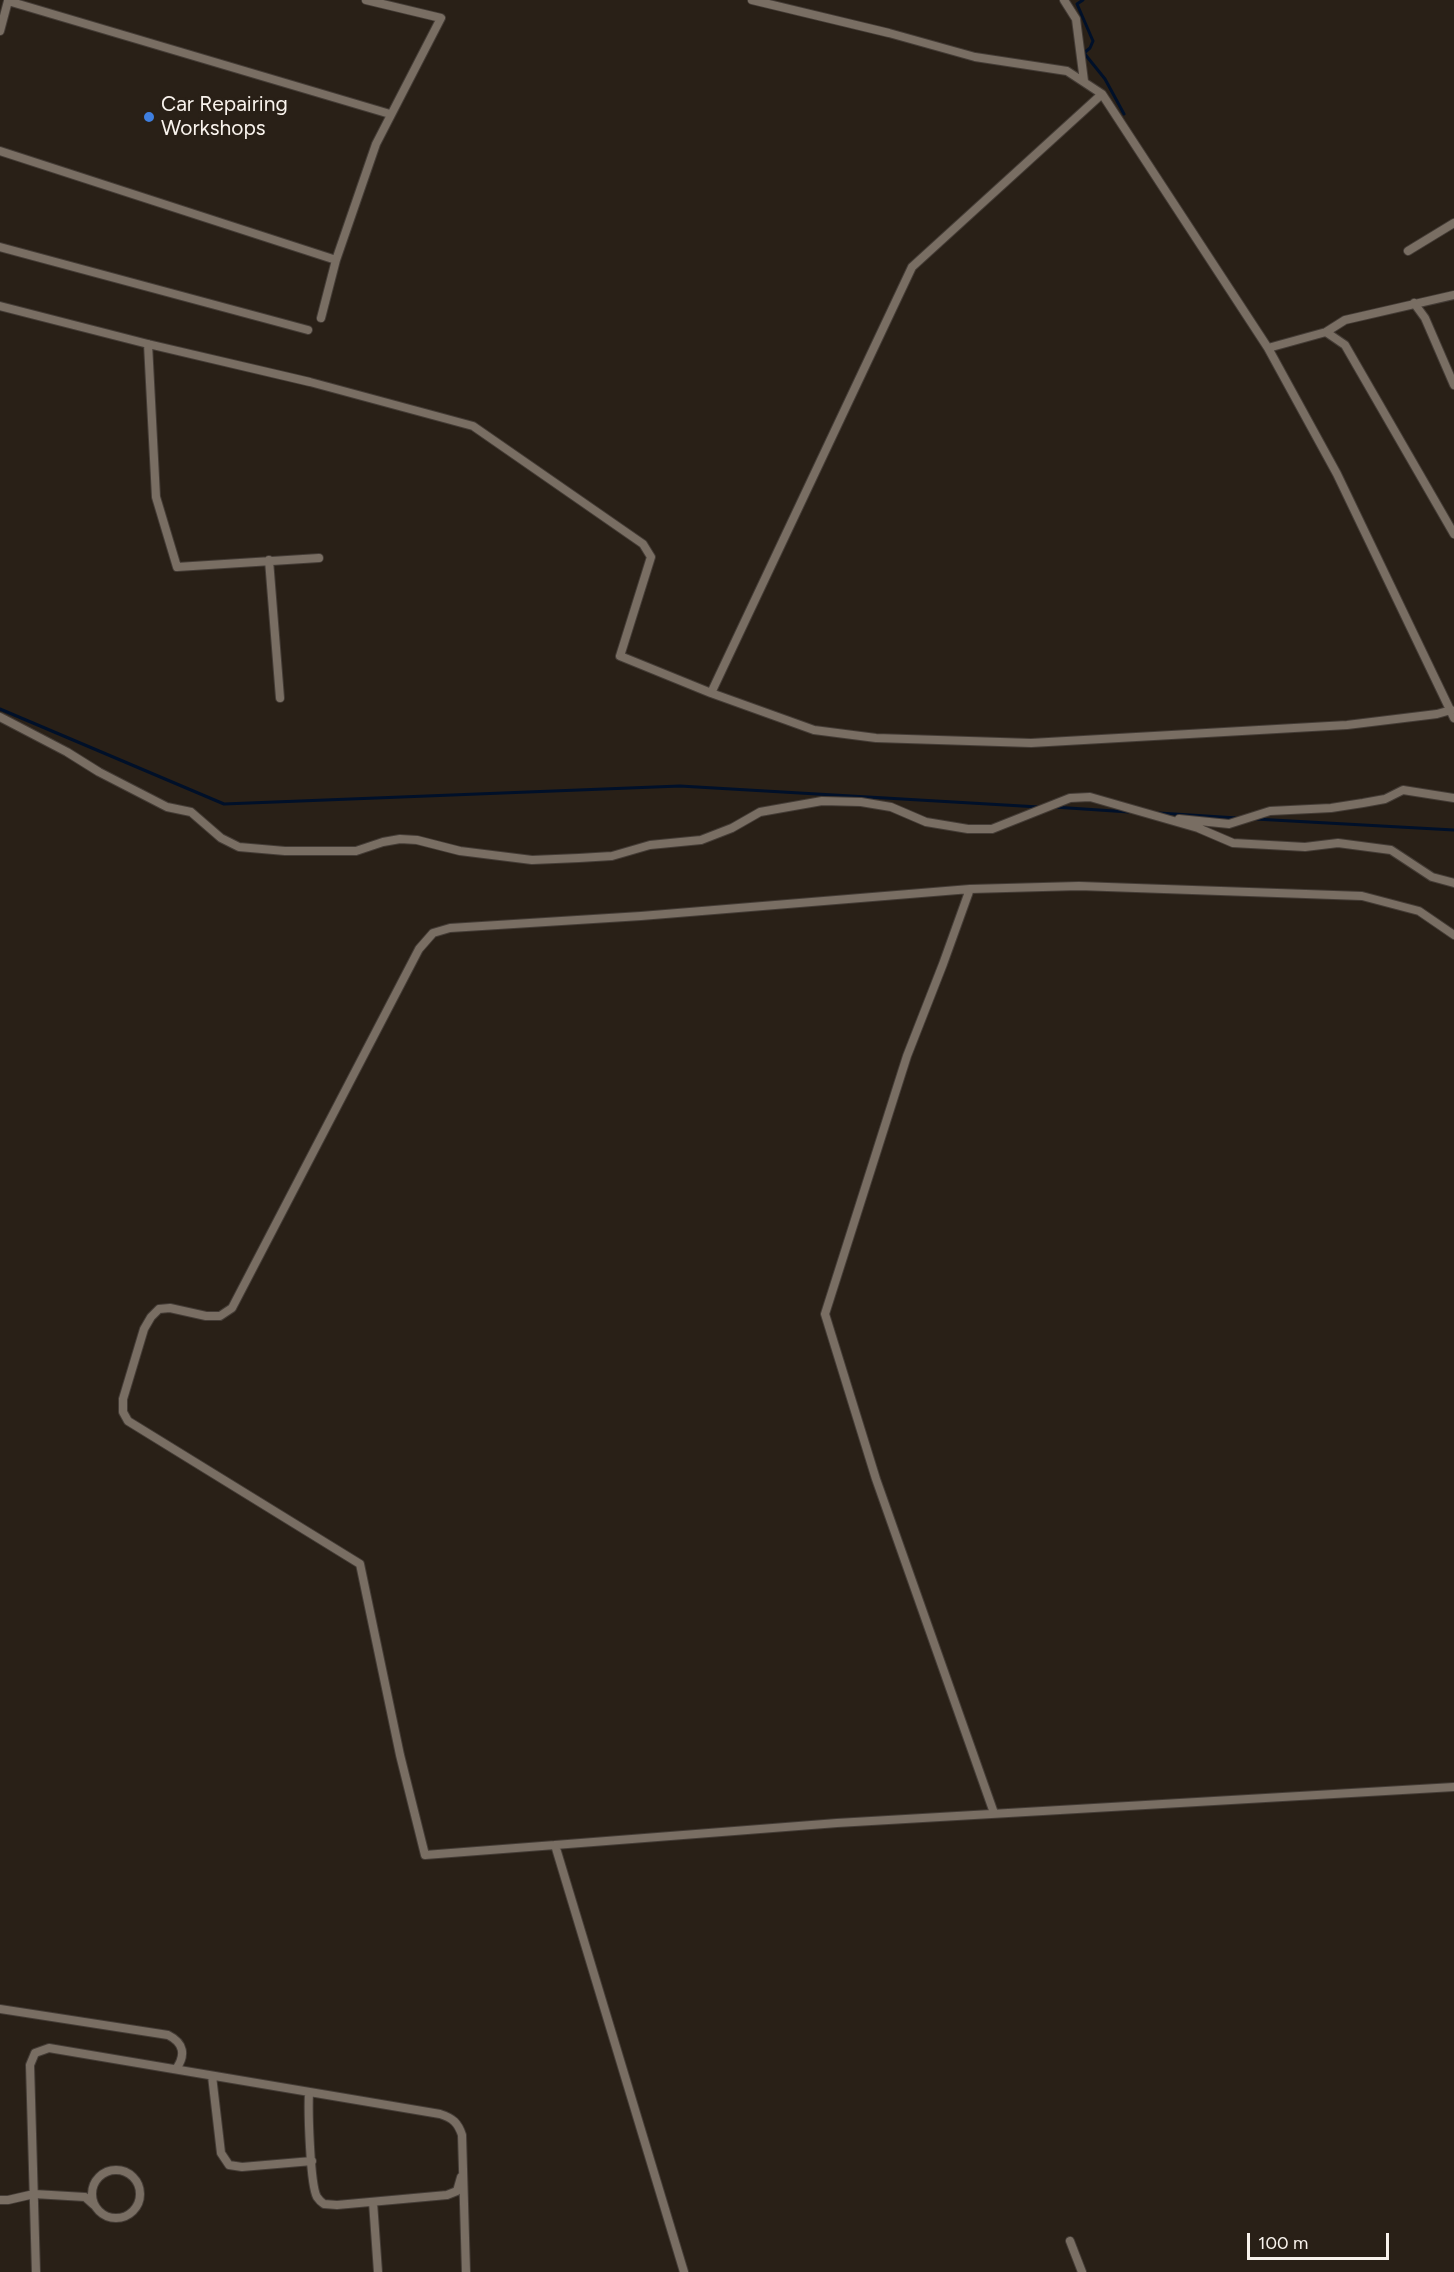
<!DOCTYPE html>
<style>
body{margin:0}
#map{position:relative;width:1454px;height:2272px;overflow:hidden;background:#292017;font-family:Figtree,sans-serif}
canvas{display:block}
.scale{position:absolute;left:1247px;top:2233px;width:142px;height:27px;box-sizing:border-box;border:3px solid #f9f3ed;border-top:0;padding-left:8px;font-size:18px;line-height:21px;white-space:nowrap;color:#f9f3ed;-webkit-text-stroke:4px #292017;paint-order:stroke}
</style>
<div id="map">
<canvas width="1454" height="2272"></canvas>
<div class="scale">100 m</div>
</div>
<script>
const c = document.querySelector('canvas').getContext('2d');
c.lineJoin = 'round';
function trace(path, color, width, dash) { c.strokeStyle = color; c.lineWidth = width; c.lineCap = dash ? 'butt' : 'round'; c.setLineDash(dash || []); c.stroke(path); }
function write(font, color, halo, rows, align = 'center') {
  c.font = font + ' Figtree,sans-serif'; c.lineWidth = 6; c.setLineDash([]); c.textBaseline = 'middle'; c.strokeStyle = halo; c.fillStyle = color; for (const [text, x, y, turn = 0] of rows) {
    c.save(); c.translate(x, y); c.rotate((+turn || 0) * Math.PI / 180); c.textAlign = isNaN(turn) ? turn : align; if (halo) c.strokeText(text, 0, 0); c.fillText(text, 0, 0); c.restore();
  }
}
const stream = new Path2D(`
 M1083 0 1077 4 1093 41 1090 48 1084 53 1105 79 1124 114
 M0 709 224 804 680 786 1039 807
 M1054 807 1129 812
 M1159 813 1237 818
 M1255 819 1454 830`);
const street = new Path2D(`
 M752 0 889 33 975 57 1067 71 1102 94 1268 348 1337 474 1454 718
 M1064 0 1076 19 1084 81
 M0 31 8 1 390 114
 M0 151 336 260
 M0 247 308 330
 M1408 251 1454 223
 M1414 303 1425 318 1454 385
 M0 306 148 344 310 382 473 426 643 544 651 557 620 656 711 693 814 730 876 738 1031 743 1347 725 1437 714 1451 710
 M321 318 336 260 376 144 441 18 366 0
 M1326 332 1345 345 1454 534
 M148 344 156 497 177 567 319 558
 M1268 348 1326 332 1345 320 1454 295
 M269 560 280 698
 M711 693 912 267 1102 94
 M0 717 67 752 99 772 167 807 191 812 221 838 239 847 285 851H356L383 842 400 839 417 840 460 851 532 860 579 858 612 856 650 845 701 840 732 828 760 812 822 801 861 802 891 807 926 822 968 829H992L1070 798 1090 797 1198 828 1233 843 1305 847 1338 843 1391 850 1432 877 1454 883
 M1179 819 1229 824 1270 811 1331 808 1363 803 1385 799 1403 790 1454 798
 M970 889 1079 886 1362 896 1419 911 1454 935
 M555 1845 837 1823 1454 1787
 M0 2009 168 2035C184 2043 186 2055 176 2069
 M212 2076 221 2153 229 2165 242 2167 312 2161
 M309 2093C308 2110 310 2185 317 2197 319 2200 321 2202 324 2204L337 2205 447 2195 457 2191 461 2177
 M92 2194a24 24 0 1 1 48 0a24 24 0 1 1-48 0Z
 M0 2200H8L34 2194 85 2197 94 2205
 M373 2202 378 2272
 M1070 2241 1082 2272
 M36 2272 30 2065 35 2053 49 2048 440 2114C453 2118 458 2123 462 2135L466 2272
 M684 2272 555 1845 425 1855 400 1755 360 1564 128 1421 123 1412V1399L144 1329 151 1317 159 1309 170 1308 206 1316H220L232 1308 419 949 433 933 450 928 641 916 970 889 943 964 907 1056 825 1314 876 1479 994 1813`);
const markers = [
 [149,117,6,"#3f7fe0"]
];
const poiNames = [
 ["Car Repairing",161,105],
 ["Workshops",161,129]
];
trace(stream, '#001029', 3);
trace(street, '#443c36', 10);
trace(street, '#796e63', 8);
for (const [x, y, r, color] of markers) { const dot = new Path2D(); dot.arc(x, y, r, 0, 2 * Math.PI); c.fillStyle = color; c.fill(dot); trace(dot, '#292017', 2); }
write('21px', '#f9f3ed', '#292017', poiNames, 'left');
</script>
